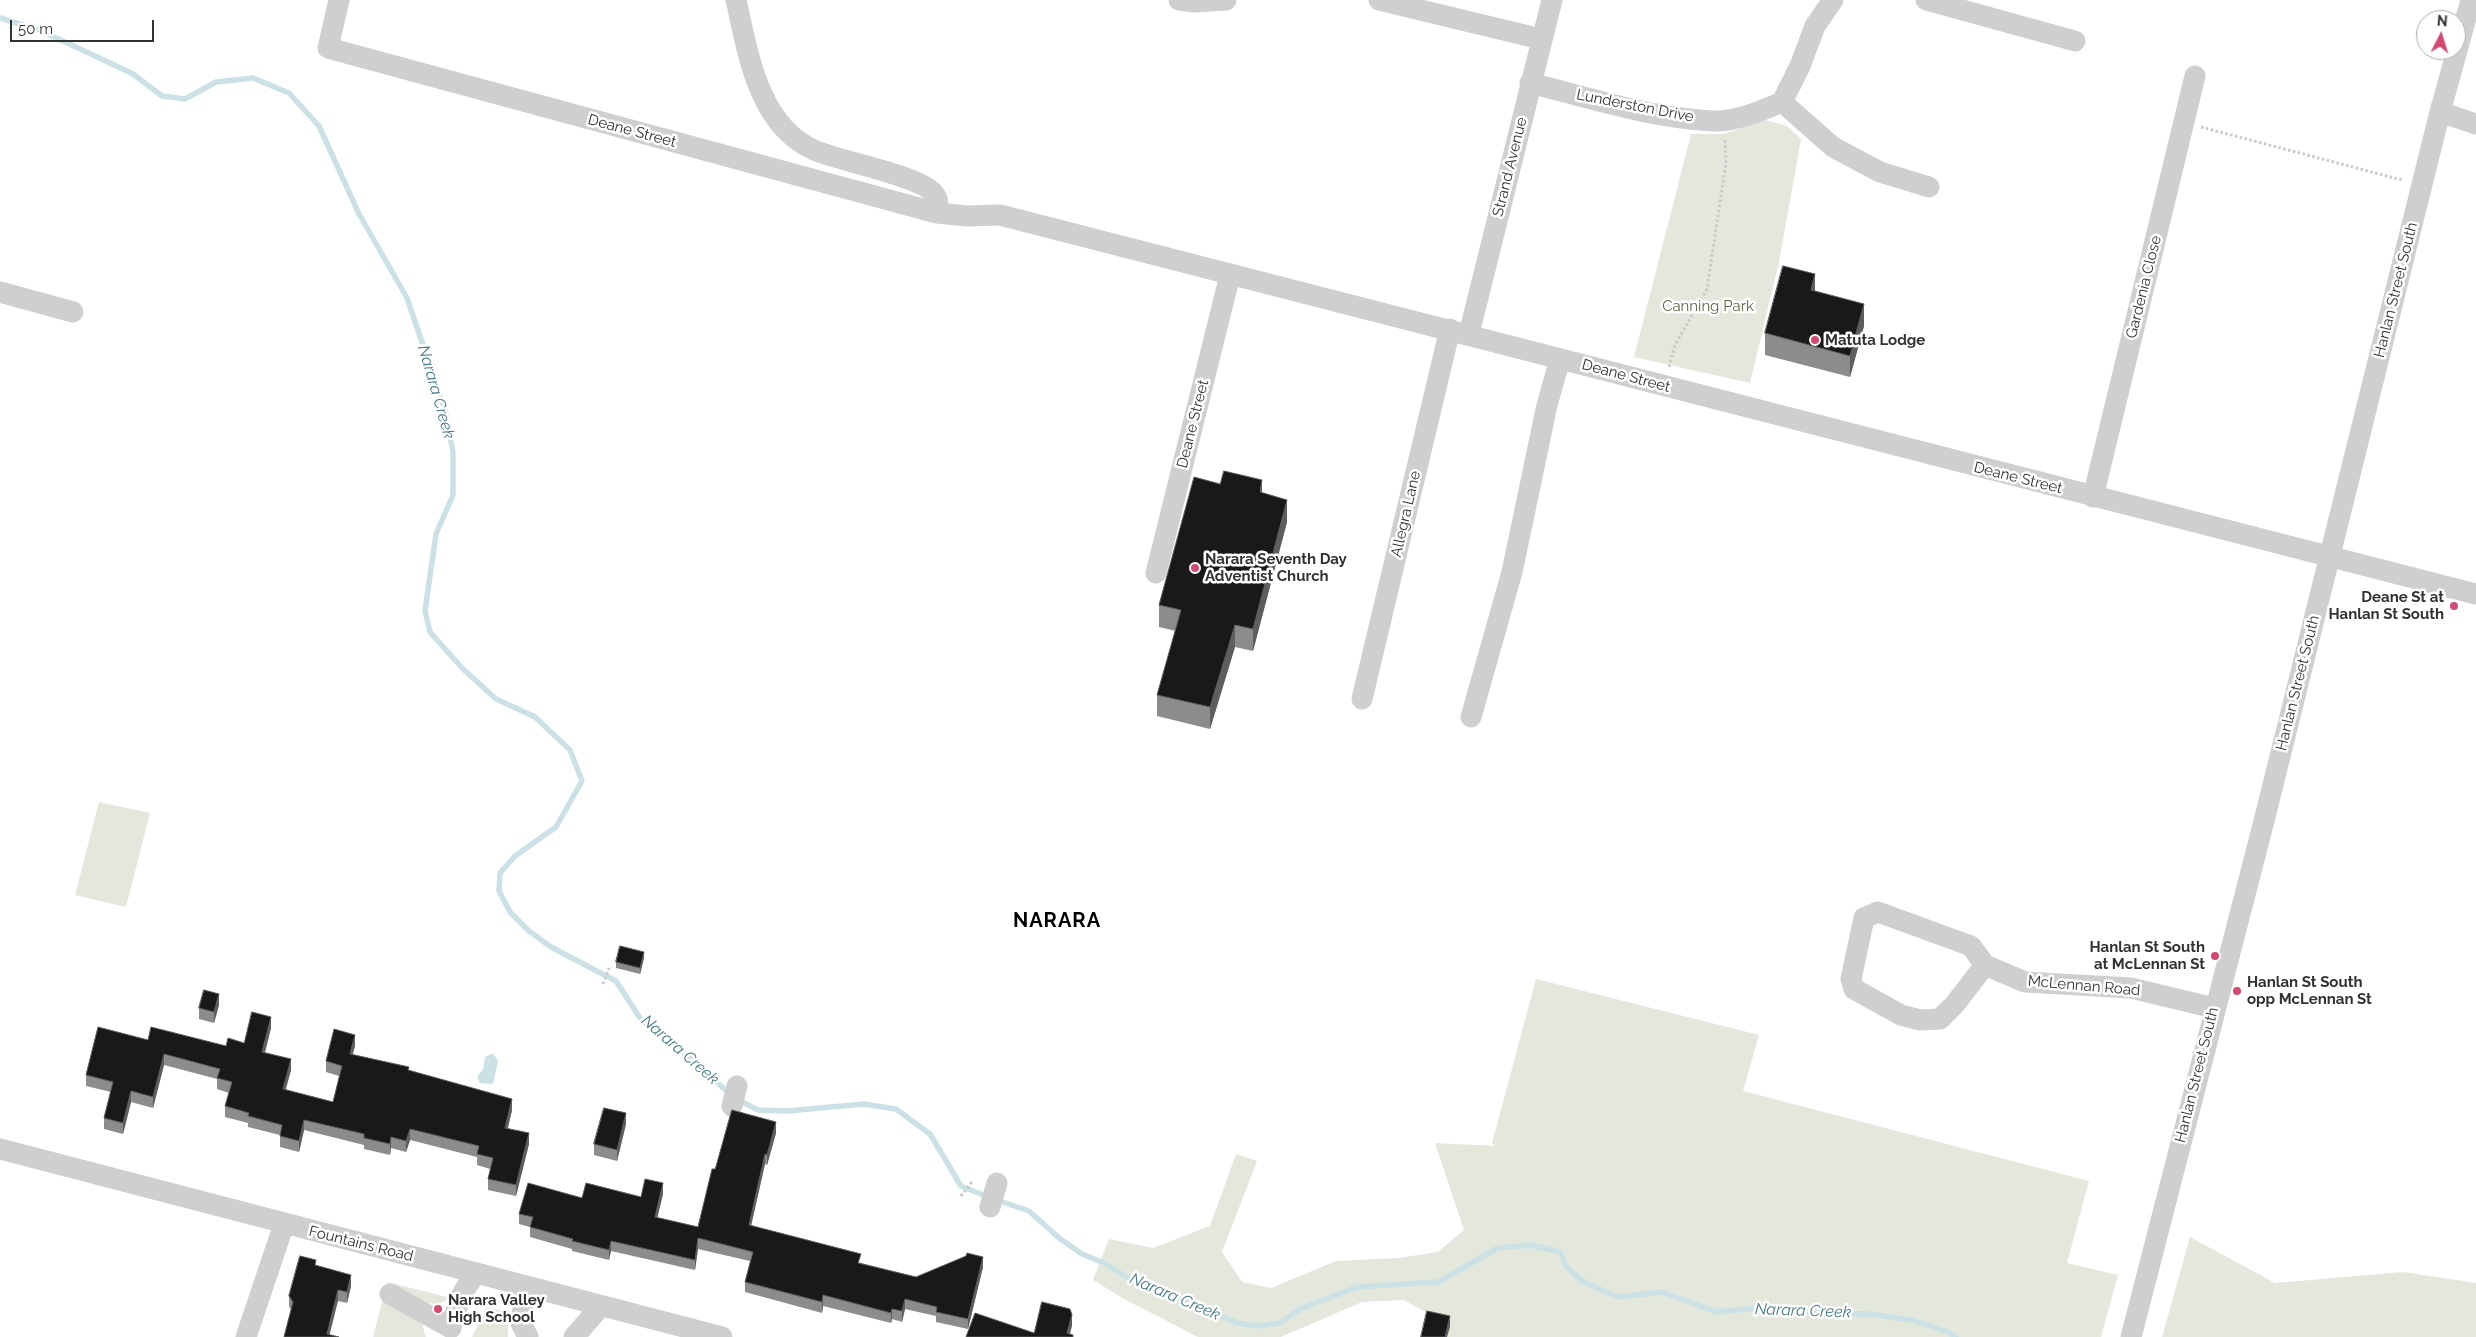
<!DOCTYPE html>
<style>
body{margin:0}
#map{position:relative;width:2476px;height:1337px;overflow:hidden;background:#fff;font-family:Raleway,sans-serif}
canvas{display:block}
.north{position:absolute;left:2416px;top:10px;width:50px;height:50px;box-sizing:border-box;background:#fff;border:1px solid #adadad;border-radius:50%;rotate:5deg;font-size:14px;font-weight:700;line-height:20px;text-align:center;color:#323232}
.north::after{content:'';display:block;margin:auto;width:18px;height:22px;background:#d34970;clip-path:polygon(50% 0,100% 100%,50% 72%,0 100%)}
.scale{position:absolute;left:10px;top:20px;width:144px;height:22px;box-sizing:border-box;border:2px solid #323232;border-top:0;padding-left:6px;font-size:15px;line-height:18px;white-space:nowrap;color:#323232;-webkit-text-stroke:4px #fff;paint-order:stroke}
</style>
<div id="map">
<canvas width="2476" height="1337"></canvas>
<div class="north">N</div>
<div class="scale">50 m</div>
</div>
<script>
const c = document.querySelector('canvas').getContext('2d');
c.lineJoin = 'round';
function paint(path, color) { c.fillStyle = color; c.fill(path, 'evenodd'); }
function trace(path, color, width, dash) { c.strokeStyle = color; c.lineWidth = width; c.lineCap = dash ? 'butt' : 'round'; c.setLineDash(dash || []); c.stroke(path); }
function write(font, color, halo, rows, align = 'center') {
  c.font = font + ' Raleway,sans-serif'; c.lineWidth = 5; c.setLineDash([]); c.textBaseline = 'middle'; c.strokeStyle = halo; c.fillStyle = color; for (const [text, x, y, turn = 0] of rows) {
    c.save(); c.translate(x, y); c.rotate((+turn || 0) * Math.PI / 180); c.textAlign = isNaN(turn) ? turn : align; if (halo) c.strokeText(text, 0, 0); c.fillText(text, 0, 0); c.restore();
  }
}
const green = new Path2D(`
 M1766 120 1787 126 1801 139 1779 262 1750 383 1634 357 1691 134H1724Z
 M99 802 150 813 126 907 75 895Z
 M1536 979 1759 1035 1743 1091 2089 1181 2067 1263 2118 1275 2101 1337H1440L1444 1322 1404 1300 1362 1302 1281 1337H1198L1124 1299 1093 1280 1109 1239 1153 1248 1210 1226 1236 1154 1257 1161 1222 1252 1242 1282 1271 1288 1336 1261 1398 1258 1438 1252 1464 1230 1435 1143 1496 1146 1492 1143Z
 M2190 1237 2275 1283 2403 1272 2476 1283V1337H2162Z
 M387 1282 451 1298 438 1304 427 1303 422 1324 426 1337H373Z
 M486 1307 508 1312V1337H472Z`);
const water = new Path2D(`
 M493 1053 498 1061 493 1084 480 1083 477 1077 483 1069 485 1057Z`);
const stream = new Path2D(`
 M0 18 39 30 91 54 133 74 162 96 185 99 216 82 253 78 289 93 319 126 359 214 407 298 445 410 453 452V495L436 534 425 611 430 632 463 669 496 699 535 717 570 750 582 781 556 827 515 856 500 873 499 891 510 912 529 931 551 947 616 981 642 1021 695 1062 731 1095
 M738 1100 758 1110 787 1111 864 1104 896 1109 930 1134 961 1186 988 1197
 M997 1200 1029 1211 1059 1238 1082 1254 1104 1263 1141 1286 1171 1294 1237 1323 1258 1326 1280 1323 1300 1309 1357 1287 1438 1282 1498 1248 1530 1245 1560 1252 1566 1266 1582 1281 1617 1297 1662 1292 1717 1312 1768 1307 1810 1313 1869 1314 1912 1320 1948 1332 1956 1337`);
const path = new Path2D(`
 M2201 127 2402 180
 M1669 367 1675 345 1707 289 1726 163 1725 139
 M603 984 609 968
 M961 1196 972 1182`);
const minor = new Path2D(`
 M339 0 328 48 937 213 967 216 1000 215 2476 594
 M736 0C748 53 758 125 814 150 838 161 924 176 935 195 939 201 938 207 937 213
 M1179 0 1194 2 1226 0
 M1379 0 1541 39
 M1926 0 2075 41
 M1530 83C1590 98 1651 118 1713 121 1736 122 1761 111 1782 102L1800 66 1815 26 1833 0
 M1782 102 1833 147 1880 172 1929 187
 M2440 112 2476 124
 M0 292 73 312
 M1469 334 1552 0
 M2093 497 2195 76
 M1156 573 1230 275
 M1362 699 1450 329
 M1471 717 1512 572 1547 405 1560 359
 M1985 965 1955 1004 1940 1019 1920 1020 1901 1015 1854 989 1851 979 1864 918 1878 912 1971 946 1985 965 2025 982 2131 988 2214 1008
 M732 1106 737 1086
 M0 1149 722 1337
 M990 1207 997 1183
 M526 1286 521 1323 528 1337
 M390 1294 451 1328C457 1306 461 1290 477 1273
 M246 1337 284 1224
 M574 1337 601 1306
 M2131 1337 2264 821 2440 112 2471 0`);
const wall = new Path2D(`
 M1815 291 1864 326 1850 377 1765 355V333Z
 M1220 484 1262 493 1287 522 1253 651 1235 647 1210 729 1157 716V695L1176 631 1159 627V605Z
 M644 958 640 974 616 968V962Z
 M219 1005 214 1023 199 1019V1008Z
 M271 1028 265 1053 291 1070 285 1090 333 1102 339 1076 326 1072V1061L355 1046 352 1054 409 1071 512 1110 508 1128 529 1144 516 1196 488 1190V1179L490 1169 477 1165V1157L410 1140 406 1152 391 1148 390 1155 364 1149V1145L304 1130 299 1152 280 1147V1135L248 1127V1123L225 1117V1106L229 1093 217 1089V1079L164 1065 153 1108 131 1102 123 1134 104 1129V1118L111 1092 86 1086V1075L148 1040 226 1046 244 1043Z
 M626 1124 617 1161 594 1155V1144Z
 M776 1133 767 1165 765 1164 751 1225 861 1263 916 1277 983 1267 968 1329 936 1322V1316L905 1309 902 1322 892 1319 891 1323 823 1306 822 1313 745 1292V1282L750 1261 698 1249 695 1270 611 1251 609 1260 572 1251V1249L530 1237V1227L519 1224V1214L582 1198 641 1197 663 1194 657 1218 698 1227 715 1169Z
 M316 1266 351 1286 347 1303 338 1301 284 1337 291 1309 289 1307V1296Z`);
const shadedWall = new Path2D(`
 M1815 274V296L1811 290Z
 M1864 304V326L1850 377V356Z
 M1262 480V502L1260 492Z
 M1287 500V522L1253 651V629Z
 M1235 625V647L1210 729V707Z
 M644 952V958L640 974V968Z
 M219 994V1005L214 1023V1012Z
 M271 1017V1028L262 1063V1052Z
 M355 1035V1046L350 1065V1054Z
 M164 1054V1065L153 1108V1097Z
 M291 1059V1070L283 1100V1089Z
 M131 1091V1102L123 1134V1123Z
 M512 1099V1110L505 1139V1128Z
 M626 1113V1124L617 1161V1150Z
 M304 1120V1130L299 1152V1141Z
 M776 1122V1133L767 1165V1155Z
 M410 1129V1140L406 1152V1141Z
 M529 1133V1144L516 1196V1185Z
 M391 1137V1148L390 1155V1144Z
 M765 1154V1164L749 1235V1225Z
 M663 1183V1194L655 1227V1217Z
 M698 1238V1249L695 1270V1260Z
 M611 1241V1251L609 1260V1250Z
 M983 1257V1267L968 1329V1319Z
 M351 1275V1286L347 1303V1292Z
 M338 1290V1301L329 1337 327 1334Z
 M823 1295V1306L822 1313V1302Z
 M905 1299V1309L902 1322V1311Z
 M892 1309V1319L891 1323V1313Z
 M1072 1315V1326L1069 1337 1067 1333Z
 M1450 1316V1327L1447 1337H1445Z`);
const building = new Path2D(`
 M1783 266 1815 274 1811 290 1864 304 1850 356 1765 333Z
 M1224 471 1262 480 1260 492 1287 500 1253 629 1235 625 1210 707 1157 695 1181 610 1159 605 1194 477 1220 484Z
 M620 946 644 952 640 968 616 962Z
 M204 990 219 994 214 1012 199 1008Z
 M252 1012 271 1017 262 1052 291 1059 283 1089 333 1102 342 1066 326 1061 334 1029 355 1035 350 1054 409 1067 408 1070 512 1099 505 1128 529 1133 516 1185 488 1179 493 1158 477 1154 479 1146 410 1129 406 1141 391 1137 390 1144 364 1138V1134L304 1120 299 1141 280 1136 282 1125 248 1116 249 1113 225 1106 232 1082 217 1078 220 1069 164 1054 153 1097 131 1091 123 1123 104 1118 113 1082 86 1075 98 1027 148 1040 151 1027 226 1046 228 1038 244 1043Z
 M604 1108 626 1113 617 1150 594 1144Z
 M732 1110 776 1122 767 1155 765 1154 749 1225 861 1254 858 1263 916 1277 966 1256 967 1253 983 1257 968 1319 936 1312 937 1307 905 1299 902 1311 892 1309 891 1313 823 1295 822 1302 745 1282 753 1252 698 1238 695 1260 611 1241 609 1250 572 1241 573 1239 530 1227 533 1217 519 1214 528 1183 582 1198 586 1183 641 1197 645 1179 663 1183 655 1217 698 1227 712 1169H715Z
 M300 1256 316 1260 315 1265 351 1275 347 1292 338 1290 327 1334 339 1337H284L293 1302 289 1296Z
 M1042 1302 1070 1309 1072 1315 1067 1333 1073 1335V1337H966L975 1313 1034 1333Z
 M1427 1311 1450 1316 1445 1337H1421Z`);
const markers = [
 [1815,340,5,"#d34970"],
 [1195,568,5,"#d34970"],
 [2454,606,5,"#d34970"],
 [2215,956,5,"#d34970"],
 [2237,991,5,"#d34970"],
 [438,1309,5,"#d34970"]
];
const streetNames = [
 ["Lunderston Drive",1635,106,11],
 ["Deane Street",632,131,15],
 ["Strand Avenue",1510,167,-76],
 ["Gardenia Close",2144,287,-76],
 ["Hanlan Street South",2396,290,-76],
 ["Deane Street",1626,376,15],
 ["Deane Street",1193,424,-76],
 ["Deane Street",2018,478,14],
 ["Allegra Lane",1406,514,-77],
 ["Hanlan Street South",2298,683,-76],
 ["McLennan Road",2084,986,5],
 ["Hanlan Street South",2197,1075,-76],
 ["Fountains Road",361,1244,14]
];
const parkNames = [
 ["Canning Park",1708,306]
];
const poiNames = [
 ["Matuta Lodge",1825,340],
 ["Narara Seventh Day",1205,559],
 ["Adventist Church",1205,576],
 ["Deane St at",2444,597,"right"],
 ["Hanlan St South",2444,614,"right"],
 ["Hanlan St South",2205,947,"right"],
 ["at McLennan St",2205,964,"right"],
 ["Hanlan St South",2247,982],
 ["opp McLennan St",2247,999],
 ["Narara Valley",448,1300],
 ["High School",448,1317]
];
const waterNames = [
 ["Narara Creek",436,392,74],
 ["Narara Creek",680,1050,41],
 ["Narara Creek",1175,1297,23],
 ["Narara Creek",1803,1311,2]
];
const districtNames = [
 ["NARARA",1057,921]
];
paint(green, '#e4e8dc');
paint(water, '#cbe1e6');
trace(stream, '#cbe1e6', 5.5);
trace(path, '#c9c9c9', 3, [2.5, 2.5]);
trace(minor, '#cfcfcf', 21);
paint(wall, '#8c8c8c');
paint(shadedWall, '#5e5e5e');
paint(building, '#191919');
trace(building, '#5e5e5e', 1);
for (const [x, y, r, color] of markers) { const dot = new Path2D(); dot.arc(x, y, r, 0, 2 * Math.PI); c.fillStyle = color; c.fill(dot); trace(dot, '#fff', 2); }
write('15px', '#323232', '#fff', streetNames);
write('15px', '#5d6943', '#fff', parkNames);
write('bold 15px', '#323232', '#fff', poiNames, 'left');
write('italic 16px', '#447a86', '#fff', waterNames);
c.letterSpacing = '1px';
write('bold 20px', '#000', '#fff', districtNames);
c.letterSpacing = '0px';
</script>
